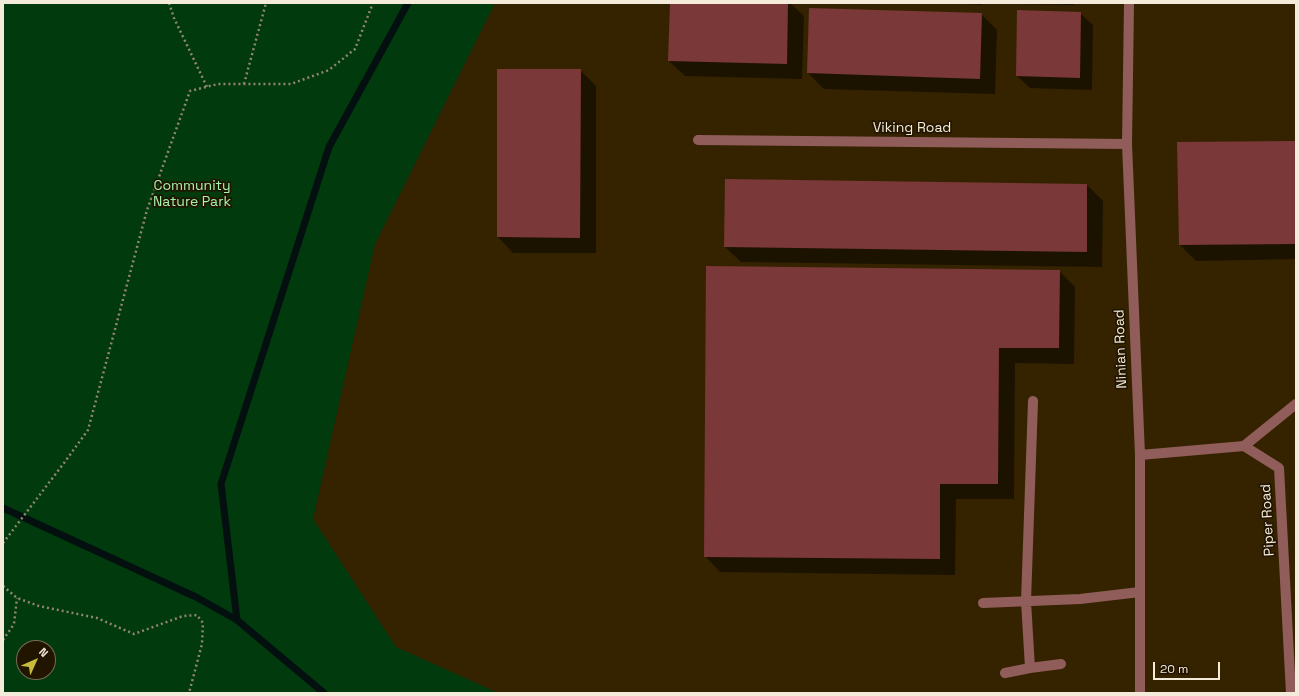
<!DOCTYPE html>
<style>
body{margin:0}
#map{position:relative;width:1299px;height:696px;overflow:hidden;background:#2c1e01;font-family:"Space Grotesk",sans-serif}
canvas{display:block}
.frame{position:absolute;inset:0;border:4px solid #f4ebda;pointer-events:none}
.north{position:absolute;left:16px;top:640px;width:40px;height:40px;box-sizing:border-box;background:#221500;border:1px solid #766b57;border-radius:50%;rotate:45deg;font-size:11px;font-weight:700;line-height:16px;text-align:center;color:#f4ebda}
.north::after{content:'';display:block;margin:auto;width:14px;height:18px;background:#c7bb3c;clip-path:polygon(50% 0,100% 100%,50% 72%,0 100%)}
.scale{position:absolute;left:1153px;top:662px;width:67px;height:18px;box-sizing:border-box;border:2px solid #f4ebda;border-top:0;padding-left:5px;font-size:12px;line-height:14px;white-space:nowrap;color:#f4ebda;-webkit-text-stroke:3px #221500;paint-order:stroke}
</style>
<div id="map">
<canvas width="1299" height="696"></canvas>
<div class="frame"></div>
<div class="north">N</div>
<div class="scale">20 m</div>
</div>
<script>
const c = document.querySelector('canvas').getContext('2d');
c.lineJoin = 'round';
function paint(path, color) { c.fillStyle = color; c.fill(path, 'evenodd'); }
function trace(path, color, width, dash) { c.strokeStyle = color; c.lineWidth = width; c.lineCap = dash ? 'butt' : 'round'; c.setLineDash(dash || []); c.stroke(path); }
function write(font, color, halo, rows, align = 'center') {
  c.font = font + ' "Space Grotesk",sans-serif'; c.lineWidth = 3.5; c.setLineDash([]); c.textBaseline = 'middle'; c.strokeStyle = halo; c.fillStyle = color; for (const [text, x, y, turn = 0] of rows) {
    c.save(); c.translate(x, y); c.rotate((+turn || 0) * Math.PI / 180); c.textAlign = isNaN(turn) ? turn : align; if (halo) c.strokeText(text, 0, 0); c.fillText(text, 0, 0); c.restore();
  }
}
const built = new Path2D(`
 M495 3H1296V693H504L496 692 396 647 313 519 375 244Z`);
const green = new Path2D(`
 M3 3H495L375 244 313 519 396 647 496 692 494 693H3ZM24 648H48V672H24Z`);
const shadow = new Path2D(`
 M671 3H790L804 16 802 79 685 76 669 61Z
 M946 3H982V5Z
 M1013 3H1074V5L1014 4Z
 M1080 13 1093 25 1092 90 1030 88 1017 76Z
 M981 14 997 30 995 94 824 89 808 73Z
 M498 70H580L596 86V253H513L498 237Z
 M1296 142V259L1196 261 1180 245Z
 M1087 185 1103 201 1102 267 741 262 725 247Z
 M1059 271 1075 287 1074 364 1015 363 1014 499H956L955 575 720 572 705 556Z`);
const stream = new Path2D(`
 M3 508 196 597 237 620
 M324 693 237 620 221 484 329 147 408 3`);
const building = new Path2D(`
 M670 3H788L787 64 668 61Z
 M809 8 982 13 980 79 807 73Z
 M1017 10 1081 12 1080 78 1016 76Z
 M497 69H581L580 238 497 237Z
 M1296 141V244L1179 245 1177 142Z
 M725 179 1087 184V252L724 247Z
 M706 266 1060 270 1059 348H999L998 484H940V559L704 557Z`);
const path = new Path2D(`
 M169 3 174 18 207 87
 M244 84 266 3
 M3 543 64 463 88 430 147 210 190 91 218 84H291L329 70 355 49 373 3
 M3 586 17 598 39 606 97 618 134 634 183 616 197 615 203 623 202 644 189 693
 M3 640 14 624 17 598`);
const service = new Path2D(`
 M1033 401 1026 601 1030 668 1061 664
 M1244 446 1296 404
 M983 603 1080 599 1140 592
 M1005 673 1030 668`);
const minor = new Path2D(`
 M1129 3 1127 144 1140 455V693
 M698 140 1127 144
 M1140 455 1244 446 1279 468 1291 693`);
const streetNames = [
 ["Viking Road",912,128],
 ["Ninian Road",1121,349,-92],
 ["Piper Road",1268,520,-93]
];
const parkNames = [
 ["Community",192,186],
 ["Nature Park",192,202]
];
paint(built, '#352300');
paint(green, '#003a0d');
paint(shadow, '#0007');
trace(stream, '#041010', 7);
paint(building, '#7a3838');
trace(path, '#92866f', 2.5, [2, 3]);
trace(service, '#915d5b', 10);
trace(minor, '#915d5b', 10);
write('14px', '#f4ebda', '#221500', streetNames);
write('14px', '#a5f2ab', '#221500', parkNames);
</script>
